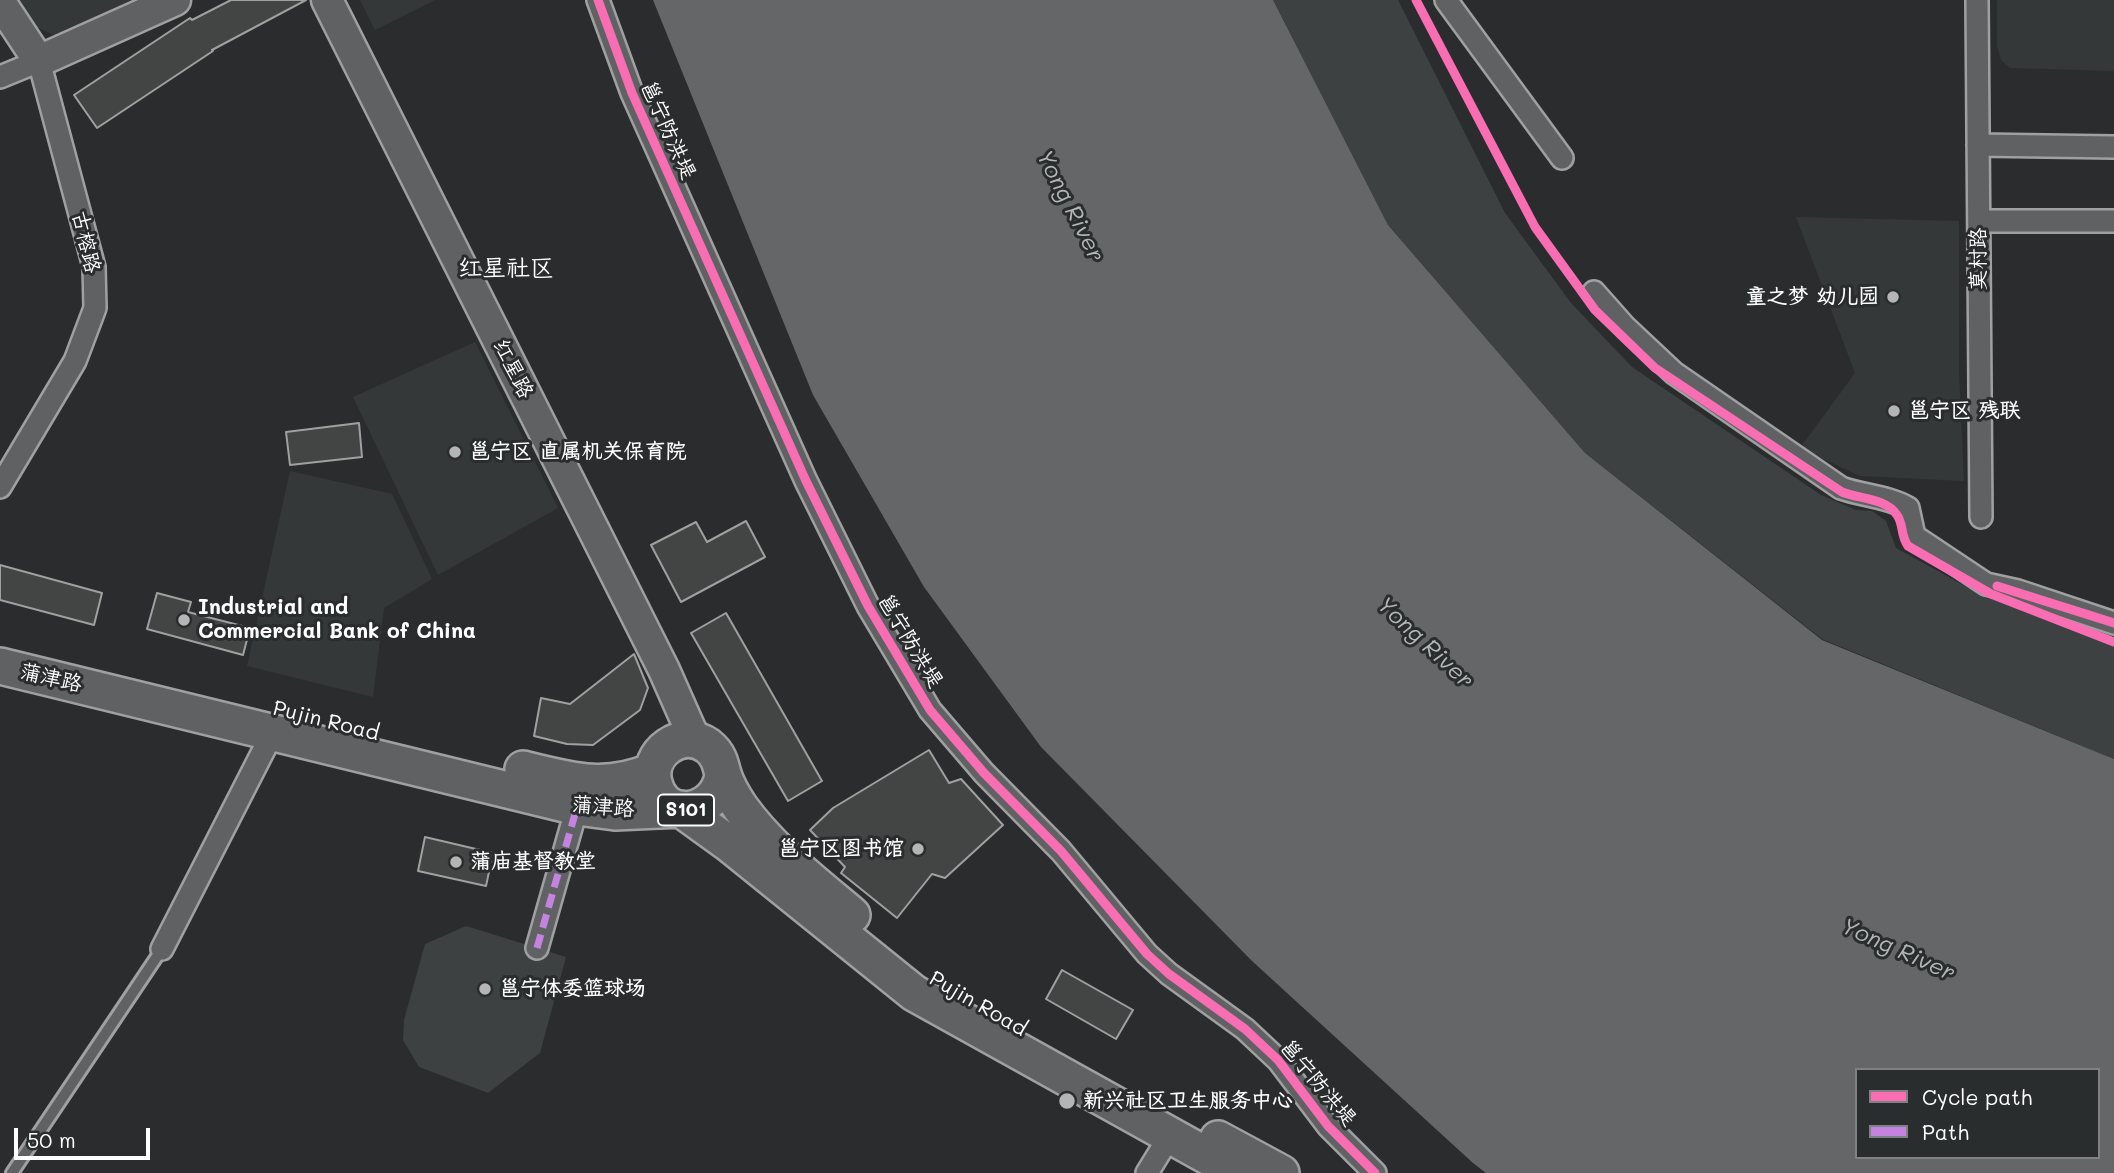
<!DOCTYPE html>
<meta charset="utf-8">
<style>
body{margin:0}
#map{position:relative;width:2114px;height:1173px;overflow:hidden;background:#2b2c2d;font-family:Mali,sans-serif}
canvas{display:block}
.legend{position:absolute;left:1855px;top:1068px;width:245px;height:91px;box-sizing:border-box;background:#2a2d2e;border:2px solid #7f8182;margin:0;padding:9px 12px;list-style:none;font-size:21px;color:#fff}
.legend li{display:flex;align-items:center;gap:14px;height:35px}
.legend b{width:35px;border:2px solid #7f8182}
.scale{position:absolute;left:14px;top:1128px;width:136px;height:32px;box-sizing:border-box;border:4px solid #fff;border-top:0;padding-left:9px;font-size:21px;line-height:24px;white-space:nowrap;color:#fff;-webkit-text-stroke:5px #2a2d2e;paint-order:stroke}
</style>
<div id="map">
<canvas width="2114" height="1173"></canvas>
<ul class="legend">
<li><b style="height:9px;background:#f96db3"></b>Cycle path</li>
<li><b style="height:9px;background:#c483df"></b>Path</li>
</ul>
<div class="scale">50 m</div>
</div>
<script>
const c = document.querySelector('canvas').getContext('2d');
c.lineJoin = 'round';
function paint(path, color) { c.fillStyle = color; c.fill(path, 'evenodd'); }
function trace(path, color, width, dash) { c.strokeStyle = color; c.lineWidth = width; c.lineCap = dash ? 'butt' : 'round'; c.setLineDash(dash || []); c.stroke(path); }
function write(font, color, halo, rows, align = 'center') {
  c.font = font + ' Mali,"LXGW WenKai TC",sans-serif'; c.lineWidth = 6; c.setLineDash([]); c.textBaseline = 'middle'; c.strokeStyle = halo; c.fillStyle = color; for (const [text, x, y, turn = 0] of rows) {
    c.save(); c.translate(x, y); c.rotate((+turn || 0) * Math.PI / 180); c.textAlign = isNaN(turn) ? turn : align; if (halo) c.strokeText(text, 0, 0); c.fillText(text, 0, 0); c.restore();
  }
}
const built = new Path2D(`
 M15 0H131L57 36 32 25Z
 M360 0H435L375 30Z
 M1997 0H2114V71L2010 68 2001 60 1997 46Z
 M1796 217 1959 221V373L1964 481 1860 476 1800 448 1855 373Z
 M475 342 558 508 438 575 353 397Z
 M290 471 392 494 432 579 384 608 373 697 247 666Z`);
const green = new Path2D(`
 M1273 0H1398L1505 213 1571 303 1632 367 1821 495 1856 510 1872 511 1886 521 1896 548 1987 598 2023 601 2114 631V759L1822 639 1585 453 1388 225Z
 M466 926 566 957 540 1053 488 1093 419 1067 403 1040 404 1020 425 944Z`);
const water = new Path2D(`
 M653 0H1273L1388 225 1585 453 1822 640 2114 759V1173H1486L1473 1163 1252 961 1041 747 924 587 813 395ZM1857 1070H2098V1157H1857Z`);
const building = new Path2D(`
 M231 0H306L212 50 213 51 97 128 74 95 190 18 192 20Z
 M359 423 362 457 290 465 286 432Z
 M746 521 765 557 681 602 651 545 696 522 707 542Z
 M0 565 102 593 94 625 0 600Z
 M157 593 191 602 188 612 250 628 243 655 147 629Z
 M726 613 822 781 788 801 691 633Z
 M634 654 648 688 640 710 593 745 567 744 534 736 541 698 570 704Z
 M929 750 949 783 961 779 1003 825 945 878 932 874 897 918 841 873 845 867 810 830 833 808Z
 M425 837 493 853 486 886 418 871Z
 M1062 970 1133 1010 1116 1039 1046 999Z`);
const lane = new Path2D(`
 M12 1173 162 949`);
const street = new Path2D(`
 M598 0 632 93 806 481 868 606 930 710 984 773 1061 851 1147 954 1169 974 1245 1029 1278 1060 1328 1126 1375 1173
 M1446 0 1562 158
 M1977 0 1981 517
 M0 77 39 61 94 267 95 308 75 361 0 487
 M1978 145 2114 147
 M1979 221H2114
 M1594 292 1625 327 1674 373 1841 488C1863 496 1887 496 1908 508L1914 536 1986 584 2018 591 2114 623
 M537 948 577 807
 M162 949 273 732
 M1147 1173 1171 1134`);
const secondary = new Path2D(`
 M327 0 664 670 695 740
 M0 2 39 61 175 0`);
const primary = new Path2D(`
 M0 666 577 807 615 812 681 809 728 843 914 993 1238 1173
 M523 769C572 781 604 791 653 771
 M723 775C717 815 664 824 654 783 646 753 682 727 708 746 718 754 720 762 723 774 726 784 734 798 740 807 770 849 813 882 852 915
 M1218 1139 1281 1173`);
const quiet = new Path2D(`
 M537 948 577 807`);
const cycleway = new Path2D(`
 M598 0 632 93 806 481 868 606 930 710 984 773 1061 851 1147 954 1169 974 1245 1029 1278 1060 1328 1126 1375 1173
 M1416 0 1535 227 1595 310 1655 368 1842 492C1859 499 1886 498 1897 515 1904 525 1900 535 1908 546L1991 594 2114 642
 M1997 586 2114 623`);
const markers = [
 [1893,297,7,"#b5b5b6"],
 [1894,411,7,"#b5b5b6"],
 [455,452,7,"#b5b5b6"],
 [184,620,7,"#b5b5b6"],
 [918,849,7,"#b5b5b6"],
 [456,862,7,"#b5b5b6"],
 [485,989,7,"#b5b5b6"],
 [1067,1101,9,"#b5b5b6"]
];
const shields = [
 [686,810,56]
];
const shieldNames = [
 ["S101",686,810]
];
const streetNames = [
 ["邕宁防洪堤",668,130,66],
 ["古榕路",86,242,77],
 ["莫村路",1979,259,-90],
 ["红星路",513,369,63],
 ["邕宁防洪堤",910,641,59],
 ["蒲津路",51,678,13],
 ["Pujin Road",326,721,14],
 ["蒲津路",603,807,5],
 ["Pujin Road",978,1004,30],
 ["邕宁防洪堤",1318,1083,50]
];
const poiNames = [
 ["童之梦 幼儿园",1879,297,"right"],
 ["邕宁区 残联",1908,411],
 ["邕宁区 直属机关保育院",469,452],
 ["Industrial and",198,608],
 ["Commercial Bank of China",198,632],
 ["邕宁区图书馆",904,849,"right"],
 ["蒲庙基督教堂",470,862],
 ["邕宁体委篮球场",499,989],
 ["新兴社区卫生服务中心",1083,1101]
];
const waterNames = [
 ["Yong River",1070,206,63],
 ["Yong River",1425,643,43],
 ["Yong River",1898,950,24]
];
const quarterNames = [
 ["红星社区",506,269]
];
paint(built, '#353839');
paint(green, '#3e4142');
paint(water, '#646667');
paint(building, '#434444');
trace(building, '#a0a0a0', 2);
trace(lane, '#a0a0a0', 16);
trace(street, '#a0a0a0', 26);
trace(secondary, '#a0a0a0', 35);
trace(primary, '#a0a0a0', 40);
trace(lane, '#606162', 10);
trace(street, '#606162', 21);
trace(secondary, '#606162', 30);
trace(primary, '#606162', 35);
trace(quiet, '#c483df', 7, [14, 7]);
trace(cycleway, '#f96db3', 9);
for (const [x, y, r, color] of markers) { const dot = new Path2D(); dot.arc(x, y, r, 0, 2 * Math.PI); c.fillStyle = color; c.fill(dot); trace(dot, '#2a2d2e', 2.5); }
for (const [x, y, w] of shields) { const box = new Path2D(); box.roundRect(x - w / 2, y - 15.5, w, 31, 5); c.fillStyle = '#2a2d2e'; c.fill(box); trace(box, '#fff', 2); }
write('bold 19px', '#fff', null, shieldNames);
write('21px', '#fff', '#2a2d2e', streetNames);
write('bold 21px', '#fff', '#2a2d2e', poiNames, 'left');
write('italic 23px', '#b4b6b6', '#2a2d2e', waterNames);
write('24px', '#fff', '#2a2d2e', quarterNames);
</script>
